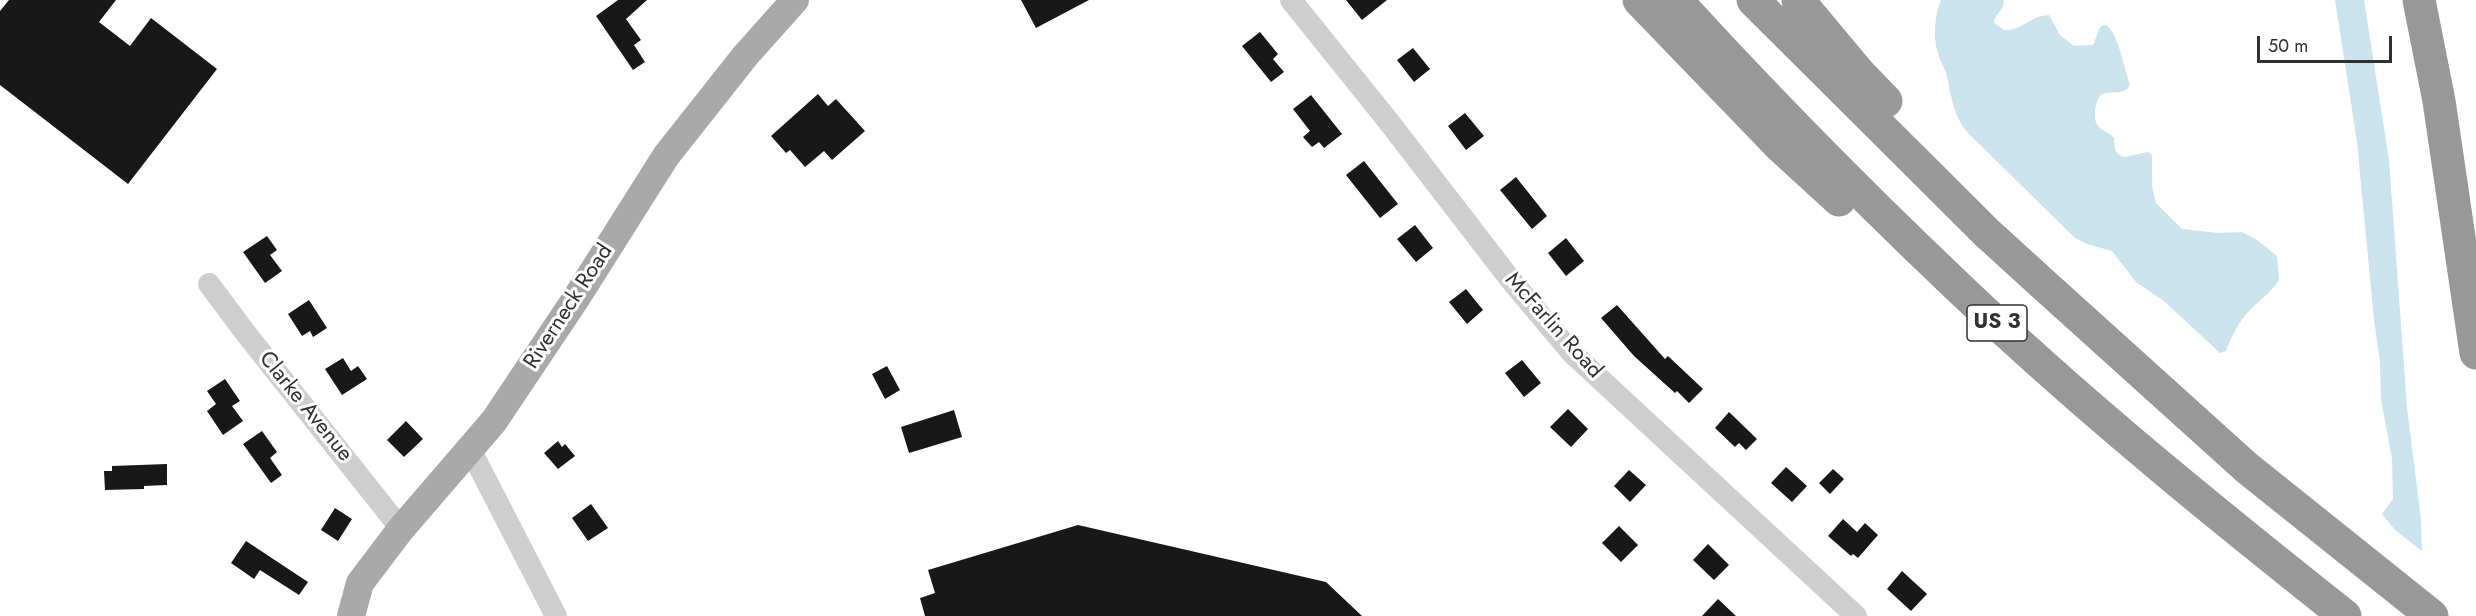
<!DOCTYPE html>
<style>
body{margin:0}
#map{position:relative;width:2476px;height:616px;overflow:hidden;background:#fff;font-family:Jost,sans-serif}
canvas{display:block}
.scale{position:absolute;left:2257px;top:36px;width:135px;height:27px;box-sizing:border-box;border:3px solid #313131;border-top:0;padding-left:8px;font-size:18px;line-height:21px;white-space:nowrap;color:#313131;-webkit-text-stroke:4px #fff;paint-order:stroke}
</style>
<div id="map">
<canvas width="2476" height="616"></canvas>
<div class="scale">50 m</div>
</div>
<script>
const c = document.querySelector('canvas').getContext('2d');
c.lineJoin = 'round';
function paint(path, color) { c.fillStyle = color; c.fill(path, 'evenodd'); }
function trace(path, color, width, dash) { c.strokeStyle = color; c.lineWidth = width; c.lineCap = dash ? 'butt' : 'round'; c.setLineDash(dash || []); c.stroke(path); }
function write(font, color, halo, rows, align = 'center') {
  c.font = font + ' Jost,sans-serif'; c.lineWidth = 6; c.setLineDash([]); c.textBaseline = 'middle'; c.strokeStyle = halo; c.fillStyle = color; for (const [text, x, y, turn = 0] of rows) {
    c.save(); c.translate(x, y); c.rotate((+turn || 0) * Math.PI / 180); c.textAlign = isNaN(turn) ? turn : align; if (halo) c.strokeText(text, 0, 0); c.fillText(text, 0, 0); c.restore();
  }
}
const water = new Path2D(`
 M1941 0H2003C2006 9 1994 14 1994 23L2004 30C2022 31 2032 15 2049 15L2060 35 2074 46 2093 45 2100 27 2106 25C2119 34 2124 69 2130 85 2118 103 2098 78 2095 113 2095 118 2095 123 2099 127 2103 131 2110 133 2114 138L2115 150 2119 155 2124 157 2148 152 2152 155V186L2156 203 2182 229 2218 233 2242 232 2257 240 2277 256 2279 280C2271 292 2260 300 2250 310 2239 321 2231 337 2226 351L2220 353 2165 302 2136 282 2112 251 2087 244 2075 238 1967 132C1954 116 1952 100 1948 81 1946 70 1940 61 1937 50 1933 36 1935 13 1941 0Z
 M2335 0H2364L2389 160 2407 407 2421 520 2422 551 2395 530 2382 514 2393 499 2392 458 2381 400 2380 361 2374 320 2357 142Z`);
const building = new Path2D(`
 M9 0H116L99 22 130 46 151 18 217 69 128 184 0 85V11Z
 M618 0H647L626 19 641 40 634 45 645 62 633 70 596 16Z
 M1021 0H1089L1036 28Z
 M1346 0H1387L1362 20Z
 M1260 32 1278 54 1273 59 1284 72 1271 82 1242 46Z
 M1413 48 1430 69 1414 82 1397 60Z
 M818 94 828 106 836 99 865 131 832 160 824 151 805 167 790 150 786 153 771 136Z
 M1311 95 1342 134 1324 148 1319 142 1312 147 1303 137 1310 131 1293 109Z
 M1465 113 1484 136 1466 150 1448 126Z
 M1364 161 1398 204 1380 218 1346 175Z
 M1516 177 1547 216 1532 229 1500 190Z
 M1415 225 1433 248 1416 262 1397 239Z
 M267 236 277 250 270 255 282 271 265 283 243 252Z
 M1566 238 1584 261 1566 276 1548 253Z
 M1466 289 1483 310 1467 324 1449 302Z
 M309 300 327 328 313 337 310 331 302 336 288 314Z
 M1617 305 1665 359 1668 356 1703 389 1689 403 1677 391 1675 393 1634 356 1601 318Z
 M343 358 351 371 358 366 367 379 342 395 325 369Z
 M1522 360 1541 383 1524 397 1505 373Z
 M887 366 900 390 885 399 872 374Z
 M225 379 240 401 232 406 243 421 223 435 207 411 216 404 207 391Z
 M1568 409 1588 429 1571 447 1550 427Z
 M954 410 962 437 909 453 901 427Z
 M1729 412 1757 439 1746 450 1739 443 1735 447 1715 428Z
 M406 421 423 439 404 457 387 440Z
 M262 431 277 452 270 458 282 475 271 483 243 444Z
 M558 441 562 447 565 444 575 456 558 469 544 453Z
 M167 464V485L144 486V489L105 490 104 471H112V466Z
 M1786 467 1807 486 1792 502 1771 483Z
 M1833 469 1844 479 1830 494 1819 483Z
 M1629 470 1646 485 1630 502 1614 486Z
 M591 504 608 528 588 541 572 518Z
 M335 508 352 519 338 541 321 530Z
 M1843 519 1857 532 1865 523 1878 535 1858 558 1853 554 1851 556 1828 536Z
 M1078 525 1326 582 1362 616H925L920 598 935 593 928 570Z
 M1619 526 1638 545 1621 562 1602 543Z
 M246 541 308 582 299 595 260 570 254 579 231 563Z
 M1708 544 1729 565 1714 580 1693 560Z
 M1902 571 1927 594 1911 611 1887 589Z
 M1718 599 1736 616H1702Z`);
const minor = new Path2D(`
 M1291 0 1389 122 1510 279 1572 353 1856 616
 M209 284 244 331 401 529
 M470 449 556 616`);
const major = new Path2D(`
 M351 616 360 583 401 529 494 421 575 300 666 156 745 56 795 0`);
const highway = new Path2D(`
 M1639 0 1779 145 1839 200
 M1676 0C1781 115 1891 225 2005 331 2114 431 2229 524 2345 616
 M1753 0 1987 233 2043 284 2247 468 2432 616
 M1798 0 1860 74 1886 101
 M2419 0 2439 101 2476 353`);
const shields = [
 [1997,323,60]
];
const shieldNames = [
 ["US 3",1997,323]
];
const streetNames = [
 ["Riverneck Road",569,307,-57],
 ["McFarlin Road",1553,326,48],
 ["Clarke Avenue",305,407,51]
];
paint(water, '#cbe3ed');
paint(building, '#181818');
trace(minor, '#cecece', 22);
trace(major, '#a9a9a9', 28);
trace(highway, '#989898', 33);
for (const [x, y, w] of shields) { const box = new Path2D(); box.roundRect(x - w / 2, y - 18, w, 36, 4.5); c.fillStyle = '#fff'; c.fill(box); trace(box, '#313131', 1.5); }
write('bold 21px', '#313131', null, shieldNames);
write('22px', '#313131', '#fff', streetNames);
</script>
